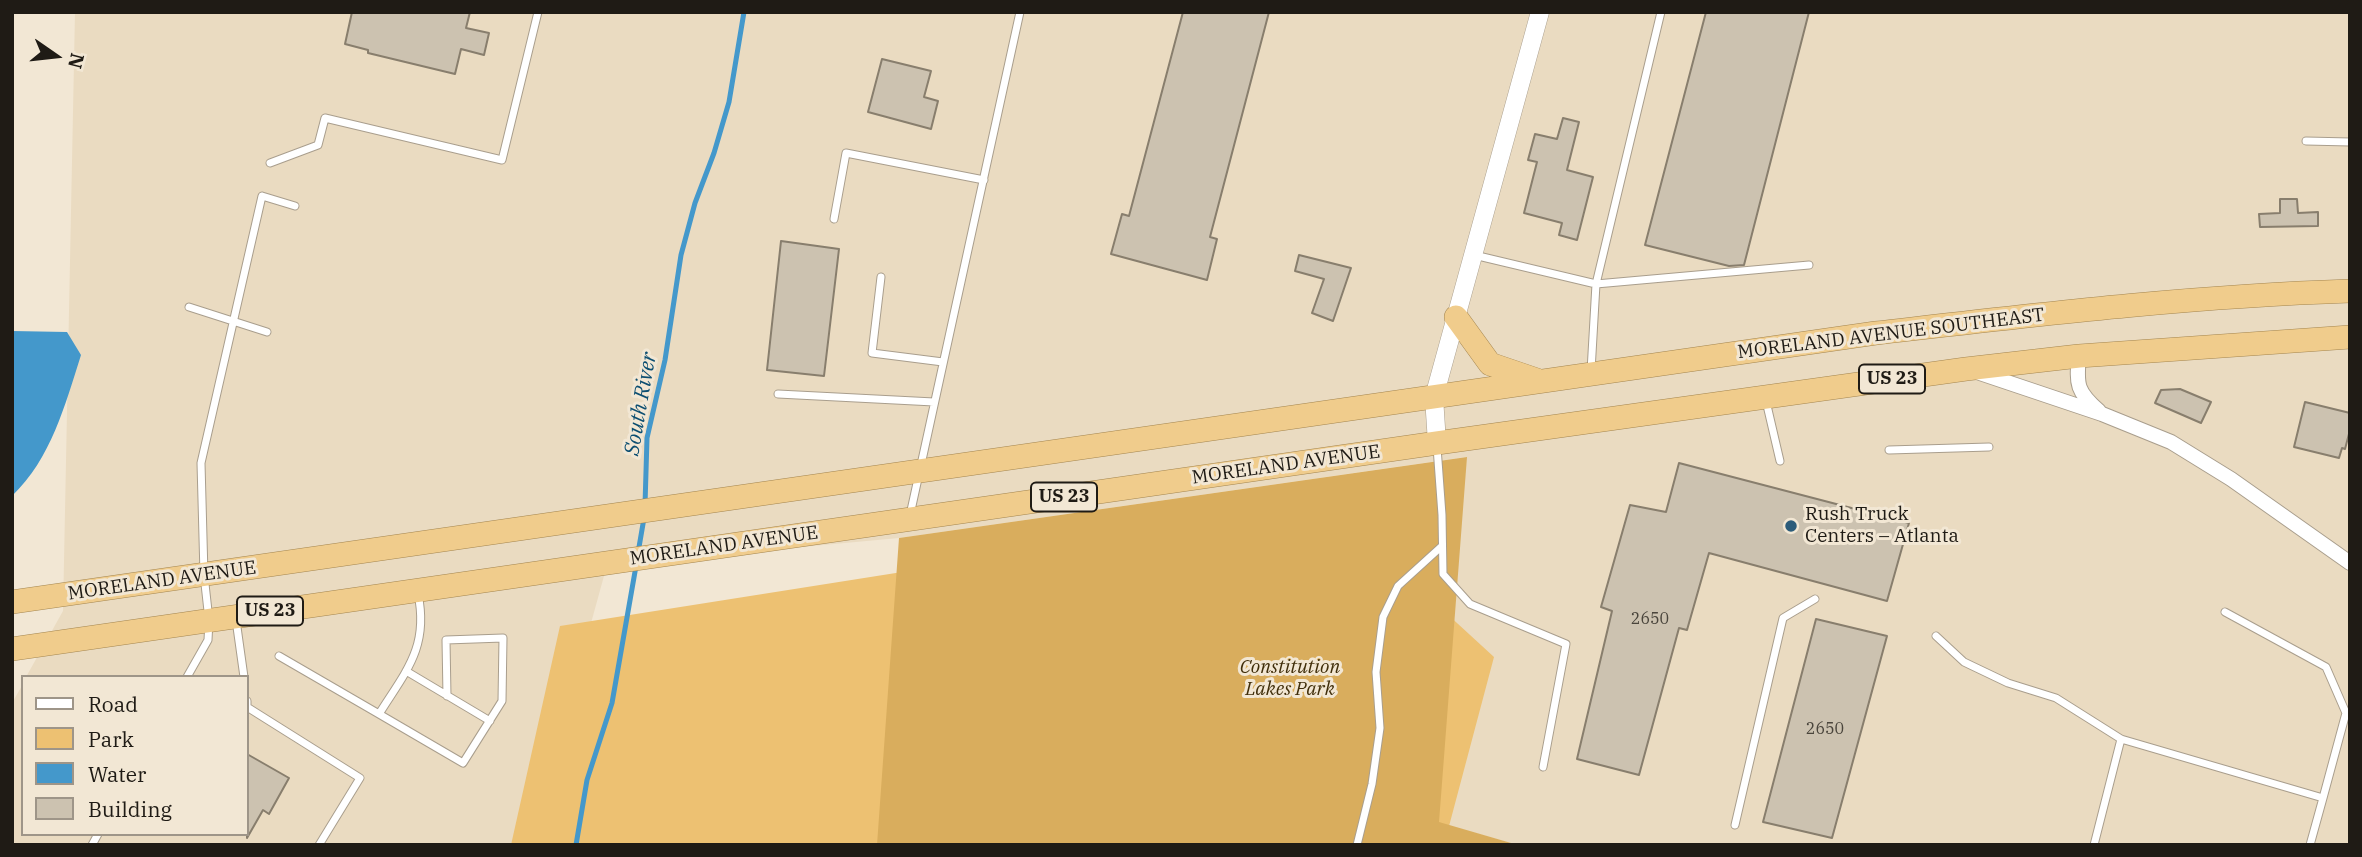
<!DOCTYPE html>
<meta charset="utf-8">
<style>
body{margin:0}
#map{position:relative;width:2362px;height:857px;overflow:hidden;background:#f2e7d4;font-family:"IBM Plex Serif",serif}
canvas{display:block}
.frame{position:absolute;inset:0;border:14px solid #1f1b15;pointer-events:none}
.legend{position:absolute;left:21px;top:675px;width:228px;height:161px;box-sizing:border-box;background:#f2e7d4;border:2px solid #9e9588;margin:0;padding:9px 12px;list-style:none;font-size:21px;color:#1f1b15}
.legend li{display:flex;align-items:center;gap:14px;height:35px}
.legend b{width:35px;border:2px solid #9e9588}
.north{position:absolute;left:21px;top:21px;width:70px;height:70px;-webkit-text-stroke:5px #f2e7d4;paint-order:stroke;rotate:104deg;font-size:19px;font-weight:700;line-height:28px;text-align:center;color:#1f1b15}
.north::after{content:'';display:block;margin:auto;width:24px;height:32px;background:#1f1b15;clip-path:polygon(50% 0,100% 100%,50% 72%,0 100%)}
</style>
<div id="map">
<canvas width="2362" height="857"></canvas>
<div class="frame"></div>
<ul class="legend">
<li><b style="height:9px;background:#fff"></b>Road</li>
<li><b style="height:19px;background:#edc172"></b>Park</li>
<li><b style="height:19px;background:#4498cb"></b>Water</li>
<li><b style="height:19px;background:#ccc2b0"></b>Building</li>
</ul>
<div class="north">N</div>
</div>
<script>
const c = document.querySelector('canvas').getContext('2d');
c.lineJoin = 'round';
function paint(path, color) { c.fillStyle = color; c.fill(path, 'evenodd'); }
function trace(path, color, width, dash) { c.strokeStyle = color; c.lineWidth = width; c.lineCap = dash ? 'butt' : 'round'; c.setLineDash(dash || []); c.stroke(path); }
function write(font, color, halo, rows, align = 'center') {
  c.font = font + ' "IBM Plex Serif",serif'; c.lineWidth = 6; c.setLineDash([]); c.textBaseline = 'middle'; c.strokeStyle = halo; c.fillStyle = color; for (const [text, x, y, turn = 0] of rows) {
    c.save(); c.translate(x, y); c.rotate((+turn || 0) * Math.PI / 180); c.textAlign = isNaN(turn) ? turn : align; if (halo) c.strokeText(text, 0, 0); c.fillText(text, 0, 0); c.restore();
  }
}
const built = new Path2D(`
 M75 12H2350V845H1518L1439 823 1466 457 899 538 607 565 530 845H12V703L23 684V834H247V677H26L63 611Z`);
const green = new Path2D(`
 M1428 489 1445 612 1494 657 1444 845H511L560 626Z`);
const forest = new Path2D(`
 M1467 457 1439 822 1518 845H877L899 538Z`);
const water = new Path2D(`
 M12 331 67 332 81 355C65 405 51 459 12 496Z`);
const stream = new Path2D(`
 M645 505 647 438 665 360 681 255 695 203 714 153 729 102 744 12
 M638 553 644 518
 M576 845 587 780 612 703 636 566`);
const building = new Path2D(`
 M352 12H470L466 28 489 33 484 55 461 49 455 74 368 53V50L345 44Z
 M1183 12H1269L1210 237 1217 239 1207 280 1111 254 1122 214 1129 216Z
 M1706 12H1809L1744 265 1729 266 1645 245Z
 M882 59 931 71 924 97 938 101 931 129 868 112Z
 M1563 118 1579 122 1567 170 1593 177 1577 240 1559 235 1562 223 1524 213 1537 162 1528 160 1535 134 1557 139Z
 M2280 199H2297L2298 213 2318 212V226L2260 227 2259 214 2280 213Z
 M781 241 839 249 824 376 767 370Z
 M1299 255 1351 268 1333 321 1312 313 1324 279 1295 271Z
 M2180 389 2211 402 2201 423 2155 403 2161 390Z
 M2305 402 2350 413V430L2345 449 2342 448 2339 458 2294 447Z
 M1679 463 1909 523 1887 601 1709 553 1687 630 1679 628 1639 775 1577 759 1612 611 1601 607 1630 505 1666 512Z
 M1816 619 1887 636 1832 838 1763 822Z
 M247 754 289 778 269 814 263 810 247 838Z`);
const service = new Path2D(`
 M1661 12 1596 284 1809 265
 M2306 141 2350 142
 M270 163 318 145 325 118 502 160 538 12
 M834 219 846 153 984 180
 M1474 255 1596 284 1591 371
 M881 277 872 353 943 362
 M189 307 267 332
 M778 394 934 402
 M1766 401 1780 461
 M1437 447 1442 515 1443 574 1470 604 1566 644 1543 767
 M1889 450 1989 447
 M910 515 1020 12
 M2225 612 2326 667 2346 713 2323 798
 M236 620 244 677
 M1936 636 1964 662 2008 683 2056 698 2121 739 2323 798 2310 845
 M279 656 379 714C406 671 429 647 418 594
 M406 671 490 721
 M187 677 208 640 209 620 204 575 201 463 262 196 295 206
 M247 701V707L360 778 319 845
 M379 714 463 763 502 701 503 638 446 640 447 696
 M1735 825 1783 618 1815 599
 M92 845 98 834
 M1357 845 1372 784 1380 728 1376 672 1383 617 1398 586 1442 546
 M2094 845 2121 739`);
const minor = new Path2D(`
 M2079 356C2076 385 2077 392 2099 411
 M1974 371 2102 414 2171 442 2231 479 2350 563`);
const tertiary = new Path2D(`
 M1437 443 1434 397 1540 12`);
const trunk = new Path2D(`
 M1456 317 1490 364 1537 380
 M12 602 1876 333C2034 315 2191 296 2350 291
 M12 649 1437 443 1966 369 2079 356 2350 337`);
const markers = [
 [1791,526,7,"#2c5c7a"]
];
const numberNames = [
 ["2650",1650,619],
 ["2650",1825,729]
];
const shields = [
 [1892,379,66],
 [1064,497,66],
 [270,611,66]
];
const shieldNames = [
 ["US 23",1892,379],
 ["US 23",1064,497],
 ["US 23",270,611]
];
const streetNames = [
 ["MORELAND AVENUE SOUTHEAST",1891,334,-7],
 ["MORELAND AVENUE",1286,465,-8],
 ["MORELAND AVENUE",724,546,-8],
 ["MORELAND AVENUE",162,581,-8]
];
const poiNames = [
 ["Rush Truck",1805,515],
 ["Centers – Atlanta",1805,537]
];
const parkNames = [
 ["Constitution",1290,668],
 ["Lakes Park",1290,690]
];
const waterNames = [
 ["South River",641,404,-80]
];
paint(built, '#eadbc1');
paint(green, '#edc172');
paint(forest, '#d9ad5d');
paint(water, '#4498cb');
trace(stream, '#4498cb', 5);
paint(building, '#ccc2b0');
trace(building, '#887e6d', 2);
trace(service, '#a99e8d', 9);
trace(minor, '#a99e8d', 16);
trace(tertiary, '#a99e8d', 19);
trace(trunk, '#a48650', 24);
trace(service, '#fff', 7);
trace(minor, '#fff', 14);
trace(tertiary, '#fff', 18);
trace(trunk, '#f0cc8c', 23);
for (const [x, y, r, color] of markers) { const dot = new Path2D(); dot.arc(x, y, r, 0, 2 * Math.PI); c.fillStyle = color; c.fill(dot); trace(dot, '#f2e7d4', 2.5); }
write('16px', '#4a453c', null, numberNames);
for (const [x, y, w] of shields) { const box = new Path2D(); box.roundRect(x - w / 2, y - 14.5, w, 29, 5); c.fillStyle = '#f2e7d4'; c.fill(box); trace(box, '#1f1b15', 2); }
write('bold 18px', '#1f1b15', null, shieldNames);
write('19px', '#1f1b15', '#f2e7d4', streetNames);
write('19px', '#1f1b15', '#f2e7d4', poiNames, 'left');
write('italic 19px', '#402e0a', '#f2e7d4', parkNames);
write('italic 21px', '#0c4e71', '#f2e7d4', waterNames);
</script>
